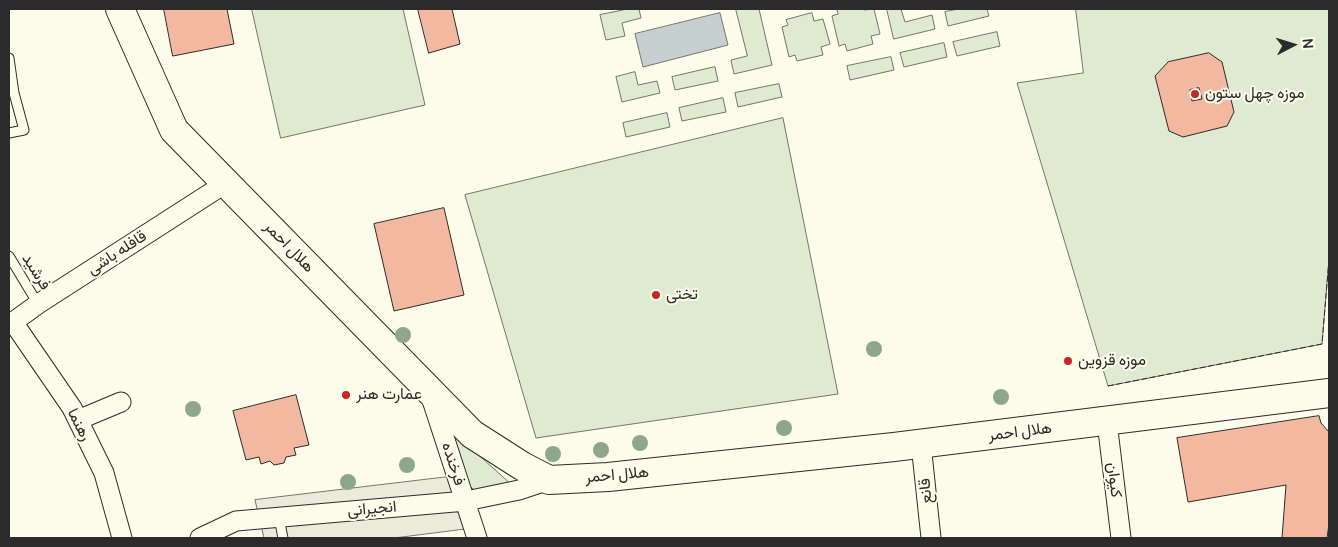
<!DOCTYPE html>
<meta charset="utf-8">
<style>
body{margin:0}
#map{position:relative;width:1338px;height:547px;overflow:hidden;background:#fdfbea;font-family:Manrope,sans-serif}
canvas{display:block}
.frame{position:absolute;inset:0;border:10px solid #2b2b2b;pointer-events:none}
.north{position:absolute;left:1268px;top:20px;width:50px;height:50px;-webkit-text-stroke:4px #fdfbea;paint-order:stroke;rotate:85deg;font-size:14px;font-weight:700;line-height:20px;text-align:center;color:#2b2b2b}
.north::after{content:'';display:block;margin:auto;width:18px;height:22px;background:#2b2b2b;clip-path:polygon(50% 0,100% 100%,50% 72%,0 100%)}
</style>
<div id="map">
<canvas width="1338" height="547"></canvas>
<div class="frame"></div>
<div class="north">N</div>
</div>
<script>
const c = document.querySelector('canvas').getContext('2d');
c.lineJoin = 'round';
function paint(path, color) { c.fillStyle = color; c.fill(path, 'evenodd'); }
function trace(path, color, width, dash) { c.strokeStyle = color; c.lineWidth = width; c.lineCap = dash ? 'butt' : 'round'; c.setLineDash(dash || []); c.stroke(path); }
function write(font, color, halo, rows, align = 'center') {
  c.font = font + ' Manrope,Vazirmatn,sans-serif'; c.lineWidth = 4; c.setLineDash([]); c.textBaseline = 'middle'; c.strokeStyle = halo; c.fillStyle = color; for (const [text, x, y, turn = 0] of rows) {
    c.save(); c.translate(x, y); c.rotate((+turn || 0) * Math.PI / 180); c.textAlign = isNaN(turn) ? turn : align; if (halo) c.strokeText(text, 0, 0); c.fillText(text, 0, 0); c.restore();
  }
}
const green = new Path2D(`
 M252 9H403L425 105 281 138Z
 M628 9H639L641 18 622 23 625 36 606 40 600 15Z
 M736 9H759L772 65 734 74 731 60 747 56Z
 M837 9H864V10L874 9 880 34 871 36 873 44 847 51 845 44 839 46 832 16 838 14Z
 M887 9H901L905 22 932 15 935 29 894 39Z
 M959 9H987L989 16 948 26 945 12Z
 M1076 9H1329V259L1322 344 1108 386 1017 83 1083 73Z
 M812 13 814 21 823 19 830 44 821 47 823 55 797 61 795 55 789 57 782 27 788 25 786 20Z
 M997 32 1000 46 957 56 953 42Z
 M944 43 947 57 904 67 900 53Z
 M891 57 894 70 850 80 847 66Z
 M715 67 718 81 675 90 672 77Z
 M635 72 638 85 657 81 660 93 622 102 616 77Z
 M779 84 782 97 738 107 735 93Z
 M723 98 726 112 682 121 679 108Z
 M667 113 670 127 626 137 623 123Z
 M783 118 838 394 536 438 465 195Z
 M451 430 513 486 475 491 470 486Z`);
const parking = new Path2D(`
 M448 477 465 529 394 538H264L255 500Z`);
const water = new Path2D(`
 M720 13 728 45 643 67 635 34Z`);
const building = new Path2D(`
 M164 9H227L234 44 173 56Z
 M418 9H452L460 44 429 53Z
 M1209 53 1222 62 1234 112 1227 126 1183 137 1169 131 1155 76 1168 62Z
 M1199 88 1202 99 1192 101 1190 90Z
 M444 208 464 295 394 311 374 224Z
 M296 395 309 445 294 448 296 455 286 457 284 463 274 465 270 461 261 464 259 457 246 460 233 411Z
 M1319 416 1321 423 1329 432V524L1327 538H1282L1286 485 1188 502 1177 438Z`);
const lane = new Path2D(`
 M9 58 14 93 24 130 9 133
 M9 256 38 304
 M279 518 283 538`);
const street = new Path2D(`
 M13 322 72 408 104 473 122 538
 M9 325 38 304 226 183
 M431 397 477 538
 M78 420 121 402
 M1107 422 1121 538
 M921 444 931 538
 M200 538 236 521 466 501 519 490 549 480`);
const primary = new Path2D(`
 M120 9 174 130 472 434 522 466 549 480 608 477 894 447 1329 393`);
const fence = new Path2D(`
 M1108 386 1322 344 1329 259`);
const trees = [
 [403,335],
 [874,349],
 [1001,397],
 [193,409],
 [784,428],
 [640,443],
 [601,450],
 [553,454],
 [407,465],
 [348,482]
];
const markers = [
 [1195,94,5,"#c62828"],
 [656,295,5,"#c62828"],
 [1068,361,5,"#c62828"],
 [346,395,5,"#c62828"]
];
const poiNames = [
 ["موزه چهل ستون",1205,94],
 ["تختی",666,295],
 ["موزه قزوین",1078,361],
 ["عمارت هنر",356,395]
];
const streetNames = [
 ["هلال احمر",289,247,46],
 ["قافله باشی",117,253,-33],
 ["فرشید",36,272,58],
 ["رهنما",79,425,63],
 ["هلال احمر",1020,432,-7],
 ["فرخنده",453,464,72],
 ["هلال احمر",617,475,-5],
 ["کیوان",1114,480,83],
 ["قانع",926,491,-96],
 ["انجیرانی",372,509,-5]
];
paint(green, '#deebd1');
trace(green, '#74746e', 1);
paint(parking, '#eceadb');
trace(parking, '#74746e', 1);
paint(water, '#c7d0d0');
trace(water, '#74746e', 1);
paint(building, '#f2b8a0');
trace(building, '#2b2b2b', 1);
trace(lane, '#2b2b2b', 11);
trace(street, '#2b2b2b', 21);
trace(primary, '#2b2b2b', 30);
trace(lane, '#fdfbea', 9);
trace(street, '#fdfbea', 19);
trace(primary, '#fdfbea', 28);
trace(fence, '#2b2b2b', 1, [6, 2.5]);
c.fillStyle = '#8ea78a';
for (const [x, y] of trees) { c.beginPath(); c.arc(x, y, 8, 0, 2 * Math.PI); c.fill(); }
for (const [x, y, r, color] of markers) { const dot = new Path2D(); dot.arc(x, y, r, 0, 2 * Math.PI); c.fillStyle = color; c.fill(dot); trace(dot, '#fdfbea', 2); }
write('16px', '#2b2b2b', '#fdfbea', poiNames, 'left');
write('16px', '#2b2b2b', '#fdfbea', streetNames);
</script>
